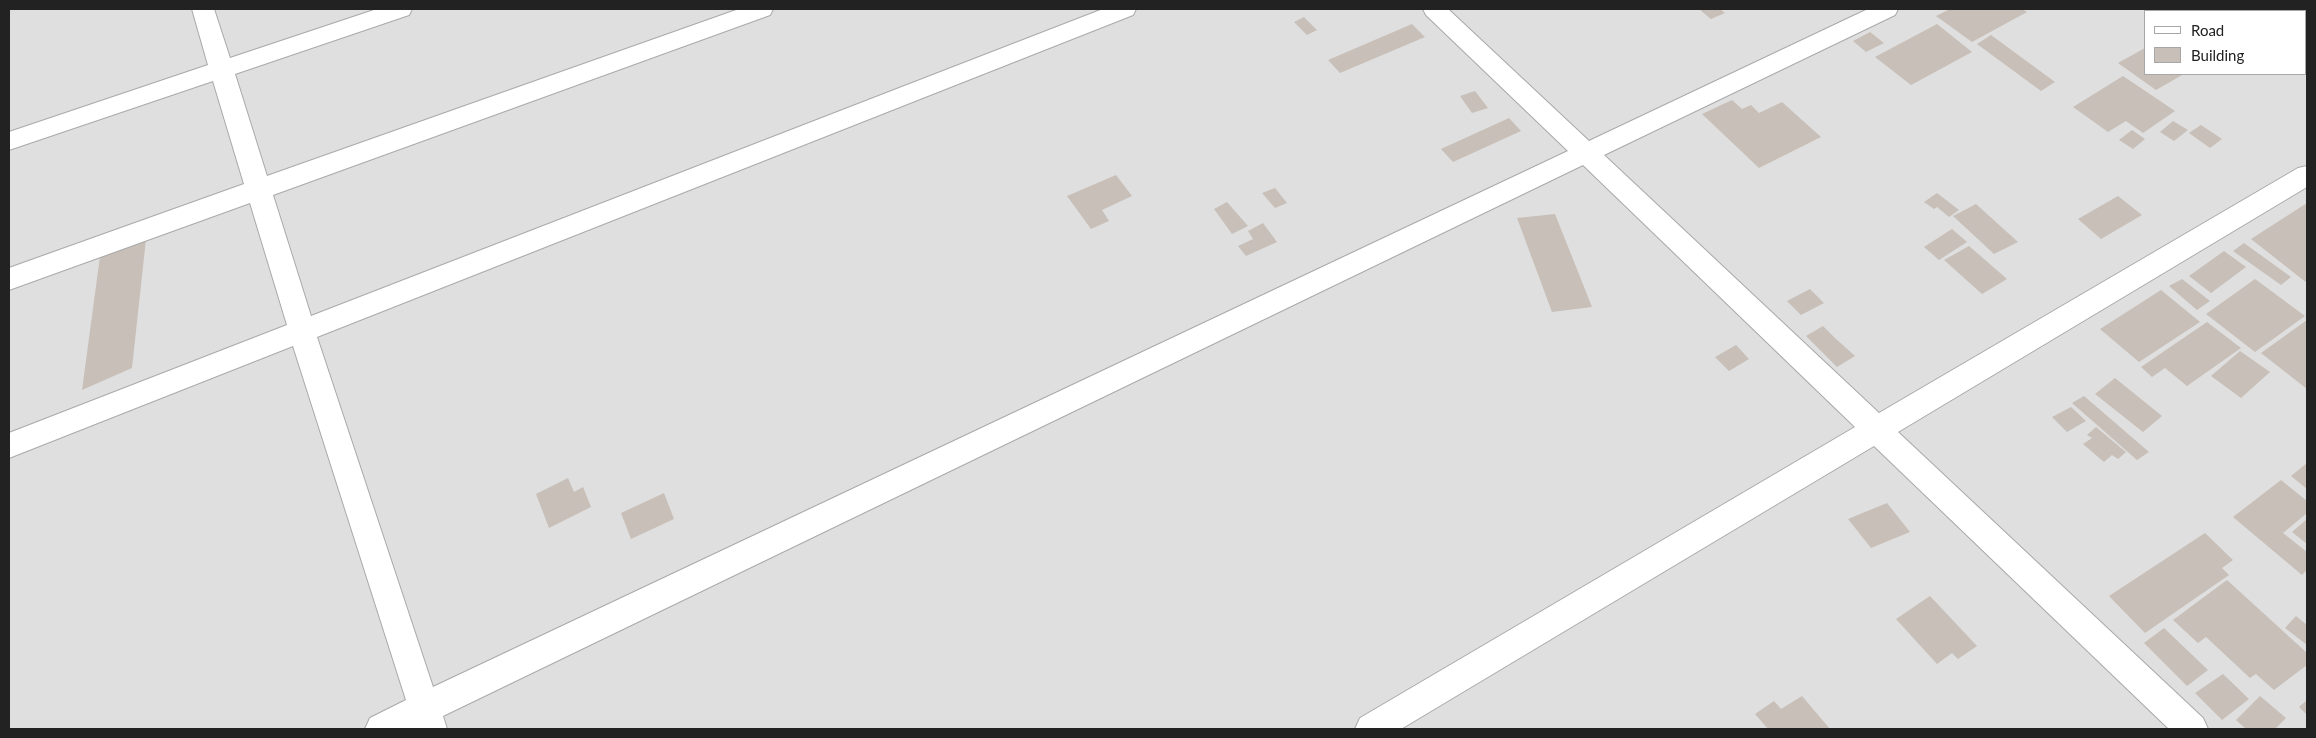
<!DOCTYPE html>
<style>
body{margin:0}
#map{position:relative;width:2316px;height:738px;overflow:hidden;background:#f2efe9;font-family:Lato,sans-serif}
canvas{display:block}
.frame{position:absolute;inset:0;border:10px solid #222;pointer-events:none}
.legend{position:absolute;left:2144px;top:10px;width:162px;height:65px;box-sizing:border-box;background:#fff;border:1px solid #a7a7a7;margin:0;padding:6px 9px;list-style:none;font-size:15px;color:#222}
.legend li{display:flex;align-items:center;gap:10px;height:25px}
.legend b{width:25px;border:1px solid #a7a7a7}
</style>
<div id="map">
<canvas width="2316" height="738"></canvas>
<div class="frame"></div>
<ul class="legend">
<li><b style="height:6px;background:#fff"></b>Road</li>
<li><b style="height:14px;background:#c7bfb8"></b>Building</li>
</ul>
</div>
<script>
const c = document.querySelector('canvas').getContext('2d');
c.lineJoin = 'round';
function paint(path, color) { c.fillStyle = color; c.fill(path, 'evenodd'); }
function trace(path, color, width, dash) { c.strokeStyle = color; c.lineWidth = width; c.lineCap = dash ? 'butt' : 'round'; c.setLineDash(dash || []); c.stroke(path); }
const residential = new Path2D(`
 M9 9H2307V729H9ZM2145 11H2305V74H2145Z`);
const building = new Path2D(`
 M1699 9H1720L1725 13 1711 19Z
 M1950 9H2022L2027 12 1972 42 1936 16Z
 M1304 17 1317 30 1307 35 1294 22Z
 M1412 24 1425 37 1340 73 1328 60Z
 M1937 24 1972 52 1911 85 1875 57Z
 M1870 32 1884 43 1866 52 1853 41Z
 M1991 35 2055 82 2041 91 1977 44Z
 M2145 48V74H2184L2156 90 2118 63Z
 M2123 76 2175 111 2143 133 2126 121 2108 132 2073 107Z
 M1475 91 1488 108 1472 113 1460 96Z
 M1732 100 1742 109 1751 105 1759 113 1782 102 1821 137 1759 168 1702 114Z
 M1509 118 1521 131 1453 162 1441 149Z
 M2173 121 2188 130 2174 141 2160 132Z
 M2201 125 2222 139 2210 148 2189 133Z
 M2132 130 2145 139 2133 149 2119 140Z
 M1116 175 1132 196 1102 210 1109 221 1091 229 1067 196Z
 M1275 188 1287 203 1275 208 1262 193Z
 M1937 193 1959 210 1949 217 1937 207 1934 209 1924 202Z
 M2118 196 2142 215 2101 239 2078 219Z
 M1227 202 1248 226 1232 234 1214 209Z
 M2307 203V283L2251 239Z
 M1976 204 2018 242 1994 254 1953 216Z
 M1555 214 1592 307 1552 312 1517 218Z
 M1263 223 1277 242 1246 256 1238 246 1253 239 1248 231Z
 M1952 229 1967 242 1939 260 1924 247Z
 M146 239 132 368 82 390 101 249Z
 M2244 243 2291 277 2281 285 2233 251Z
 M1969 246 2007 279 1982 294 1944 260Z
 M2224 251 2246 267 2211 293 2189 276Z
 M2182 279 2210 301 2197 310 2169 286Z
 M2255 279 2305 316 2255 352 2206 314Z
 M1810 289 1824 303 1801 315 1787 301Z
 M2161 290 2200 322 2139 362 2100 329Z
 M2307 320V389L2261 353Z
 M2207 322 2241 348 2187 386 2165 368 2152 377 2141 367Z
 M1823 326 1836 339 1855 356 1837 367 1806 336Z
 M1736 345 1749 359 1729 371 1715 357Z
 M2240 351 2270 372 2241 398 2211 376Z
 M2115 378 2162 416 2143 432 2095 394Z
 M2084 396 2149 452 2137 460 2072 403Z
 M2071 407 2086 421 2067 432 2052 417Z
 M2096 427 2126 452 2118 459 2112 455 2104 462 2083 444 2092 438 2087 435Z
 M2307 463V489L2291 476Z
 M568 478 574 492 583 487 591 507 549 528 536 494Z
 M2281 480 2307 501V513L2283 533 2307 552V570L2302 575 2233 517Z
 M664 493 674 519 631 539 621 513Z
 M1887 503 1910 532 1871 548 1848 519Z
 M2307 519V544L2292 532Z
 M2205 533 2233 560 2222 568 2229 575 2145 633 2109 596Z
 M2227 580 2307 653V665L2274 690 2256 674 2250 678 2206 637 2198 643 2173 620Z
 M1930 596 1977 646 1958 659 1952 653 1937 664 1896 619Z
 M2296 616 2307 625V645L2285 628Z
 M2164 628 2208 670 2187 686 2144 643Z
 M2223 674 2249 699 2222 720 2195 693Z
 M1802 696 1830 729H1768L1755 714 1774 701 1781 709Z
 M2260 696 2286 718 2275 729H2246L2236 720Z
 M2307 700V715L2299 707Z`);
const minor = new Path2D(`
 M192 9H214L230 58 377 9H412L409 15 235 74 267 176 739 9H773L770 15 273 195 311 316 1103 9H1136L1133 15 317 337 433 687 1568 151 1426 15 1423 9H1448L1589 141 1868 9H1898L1895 15 1604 155 1879 413 2298 168 2307 166V187L1898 432 2203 718 2208 729H2169L1874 446 1401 729H1355L1360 718 1855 427 1583 165 443 716 447 729H365L370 718 406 700 293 346 9 458V433L287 325 250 203 9 290V268L244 184 213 81 9 150V132L208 65Z`);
paint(residential, '#e0dfdf');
paint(building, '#c7bfb8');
trace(minor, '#a9a9a9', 2);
paint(minor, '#fff');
</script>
